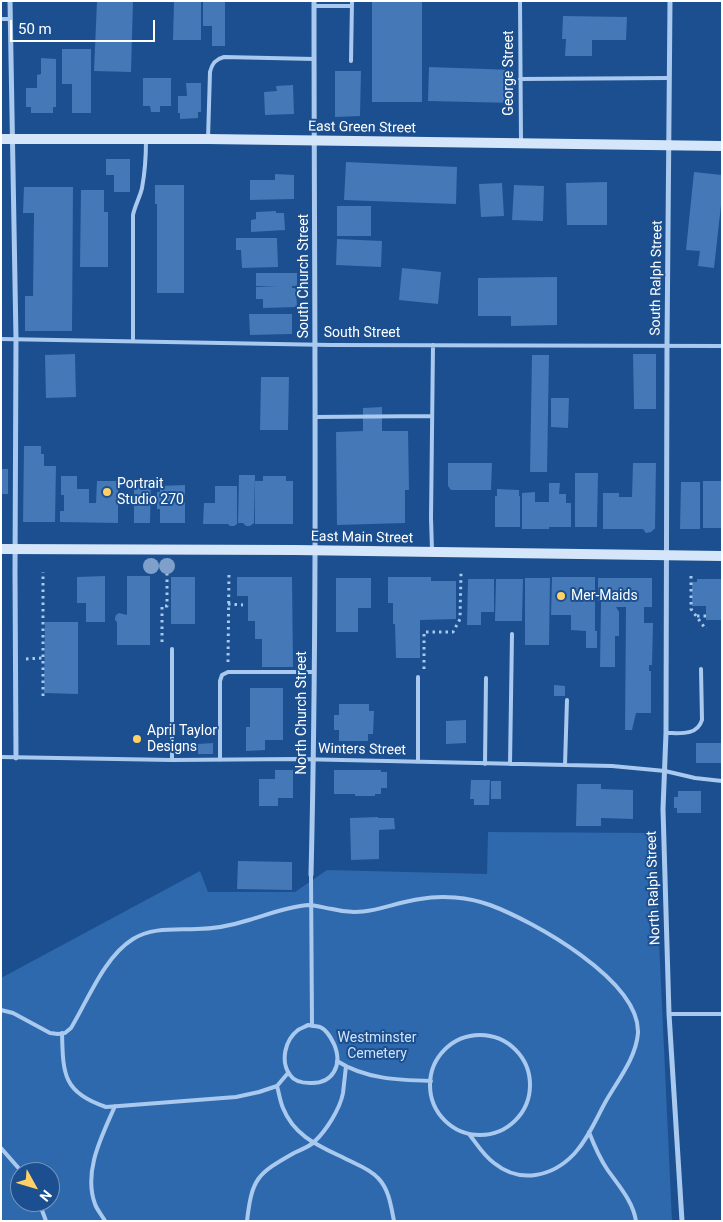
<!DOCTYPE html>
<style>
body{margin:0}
#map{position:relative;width:723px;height:1222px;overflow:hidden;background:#1b4f8f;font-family:Roboto,sans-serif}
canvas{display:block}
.frame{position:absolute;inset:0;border:2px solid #fff;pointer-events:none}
.north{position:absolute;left:10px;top:1162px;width:50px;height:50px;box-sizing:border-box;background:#1b4f8f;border:1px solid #7695bc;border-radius:50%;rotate:129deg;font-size:14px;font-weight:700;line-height:20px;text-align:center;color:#fff}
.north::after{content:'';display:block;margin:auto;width:18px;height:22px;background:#ffd166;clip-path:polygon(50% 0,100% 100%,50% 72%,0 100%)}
.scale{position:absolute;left:10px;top:20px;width:145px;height:22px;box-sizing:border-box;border:2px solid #fff;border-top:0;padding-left:6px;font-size:15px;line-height:18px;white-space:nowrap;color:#fff;-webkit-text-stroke:4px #1b4f8f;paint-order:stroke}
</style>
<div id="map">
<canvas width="723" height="1222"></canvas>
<div class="frame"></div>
<div class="north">N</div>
<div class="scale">50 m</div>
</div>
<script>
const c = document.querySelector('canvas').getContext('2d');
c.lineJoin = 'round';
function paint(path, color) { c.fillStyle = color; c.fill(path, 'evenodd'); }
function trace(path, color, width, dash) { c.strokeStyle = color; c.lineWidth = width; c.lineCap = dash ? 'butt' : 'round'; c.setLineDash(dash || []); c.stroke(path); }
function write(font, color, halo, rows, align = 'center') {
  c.font = font + ' Roboto,sans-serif'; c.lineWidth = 4; c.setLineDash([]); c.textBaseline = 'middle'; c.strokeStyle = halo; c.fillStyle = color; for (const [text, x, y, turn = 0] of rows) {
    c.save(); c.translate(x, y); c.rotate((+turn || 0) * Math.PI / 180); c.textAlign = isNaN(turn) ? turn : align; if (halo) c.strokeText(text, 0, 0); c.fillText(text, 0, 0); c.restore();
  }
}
const green = new Path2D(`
 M488 832 654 833 672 1221H1V978L200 871 208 892H295L327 870 487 874ZM20 1172H50V1202H20Z`);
const building = new Path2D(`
 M97 1H133L131 72 94 71Z
 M174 1H201V40H173Z
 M203 1H225V46H212V26H203Z
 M372 1H422V102H372Z
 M563 16 627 17 626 40H592V56H565L566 39H562Z
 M62 49H91V113H72V84H62Z
 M41 58 56 59V107H53V113H31V107H26V88H37V75L41 74Z
 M429 67 514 70 513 103 428 101Z
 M335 71H361L360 116 335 117Z
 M143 78H171V106H160V112H151L150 106H143Z
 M186 83H201V112H198V118L180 119V113H178V96H187Z
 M293 85 294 114 265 115 264 92 277 91 276 86Z
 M106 159H130V192H114V175H106Z
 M346 162 457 167 456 204 344 200Z
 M694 172 722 175V196L714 268 698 266 700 251 686 250Z
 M275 174 294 175V199L250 200V180H275Z
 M607 182V225H567L566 183Z
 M502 183 504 216 481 217 479 184Z
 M155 185H184V293H157V204H155Z
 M514 185 544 186 543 221 512 220Z
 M24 187H73L72 331H25V296H33L34 213H23Z
 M81 190H104V212H108V267H80Z
 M337 206H371V236H337Z
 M276 211V213H284L285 230 251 232V220L256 219V212Z
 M236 238H277L278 267 242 268 241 250H236Z
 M337 239 382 241 381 267 336 265Z
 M402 268 441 272 438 304 399 300Z
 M256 273H297V286H292V288H296L297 307 263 308V299H256V287L277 286H256Z
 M557 277V325L511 326V316H478V278Z
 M249 314H292V334L250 335Z
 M75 354 76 397 46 398 45 355Z
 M633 354H656V409H634Z
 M532 355H549L547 472H530Z
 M261 377H289L288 430H260Z
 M551 398H569L568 428 551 427Z
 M382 407V431H408L409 490H405V523L337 525 336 432 363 431V408Z
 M24 446H41V454H44V466H56L55 522H23Z
 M448 463H492L491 490H451L448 486Z
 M633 463H656L655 529H654L651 532 646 533 643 529H603V493H619V497H632Z
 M1 469H8V494H1Z
 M575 473H598L597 527H575Z
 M239 475H255L254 523 250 526H246L243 523H238Z
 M61 476H77V489H89V503H96L97 481H118V523L60 522V511H64V495H61Z
 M263 476H286V481H293V524H255V481H263Z
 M134 479H151L150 523H134Z
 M703 481H722V528H703Z
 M681 482H700V529H680Z
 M549 483H560L559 494H566V503H571V527H549V529H522V493L535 492V502H549Z
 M185 485V523H160V509H157V492H160V486Z
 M215 486H237V524L234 526H230L228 524H203L204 503H215Z
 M497 489 519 490V496H520V527H495V496H497Z
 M105 576V622H86V603H77V577Z
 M127 576H150V645H117V622L115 620V618L116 615 119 613 127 615Z
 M171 577H195V624H171Z
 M237 577H292L293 667H262V639H255V621H248V596H237Z
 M388 577H431V581H456V619L420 620V658H396L395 624H393V603H388Z
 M552 577H595V631H597V648H586V631L571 630V615H551Z
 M336 578H371V608H358V632H336Z
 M525 578H550L549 645H525Z
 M598 578H652V607H644V623H653L652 665H649V671H651V713H636L632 730H625L626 607H616L619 612V636H615V667H600L601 602 598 601Z
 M468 579H494V612H481V625H467Z
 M496 579H523L522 621H495Z
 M697 579H722V620H706V606H692V582H697Z
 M45 622H78V694L44 693Z
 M554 685 565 686V696H554Z
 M250 688H283V740H265V750L246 751V727H250Z
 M339 704H369V711H374L373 734H368V741H339V730H334V715H339Z
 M466 720V743L446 744V721Z
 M213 743V754H198V744Z
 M696 743H722V763H696Z
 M275 770H293V798H278V806H259V779H275Z
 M334 770H381V772H387V788H381V794H375V796H355V794H334Z
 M471 780H490L489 805H474V799H470Z
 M491 781H501V799H491Z
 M577 784H601V789L633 790V819L601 818V826H576Z
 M678 791H701V813H677V808H674V797H678Z
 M378 817V818H394L395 829 379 830V859L351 860 350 818Z
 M238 861 292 862V890L237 889Z`);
const path = new Path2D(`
 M691 576V609L705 628H707
 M228 604 243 605
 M697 616H706
 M162 642V606H167V572
 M26 659 43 658
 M228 662 229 572
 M424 669V632H453L460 619 461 573
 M43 696V572`);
const lane = new Path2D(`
 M520 1 521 141
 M314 6H352
 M1 19H10
 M351 61 352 1
 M520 79 669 78
 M208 139 210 72C212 63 216 59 224 57L314 59
 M1 339 331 345 722 346
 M133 341V215C135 205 140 197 142 188 145 172 146 156 146 140
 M315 417 432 416
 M432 550 431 518 433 345
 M172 649V760
 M418 677V762
 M666 733C680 733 697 736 702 720L701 669
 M1 757 172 760 297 759 612 766 665 771 695 778 722 781
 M220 760V681L222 675 228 672H314
 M485 764 486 678
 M510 764 512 634
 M565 765 567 700
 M311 875 312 1026
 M1 1010 13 1013 50 1033 58 1034 65 1033 71 1028C88 1000 104 957 133 939 152 927 176 930 197 929 214 929 233 925 249 920 269 914 287 907 308 905 316 905 324 908 332 909 367 918 386 904 420 899 442 895 468 897 490 905 533 921 640 980 638 1033 636 1058 618 1080 606 1101 596 1119 588 1139 574 1154 552 1177 520 1184 494 1163 483 1155 477 1144 469 1134
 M669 1014H722
 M308 1025C312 1026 316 1026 320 1027 327 1030 331 1038 334 1044 343 1065 333 1084 310 1083 302 1083 294 1081 290 1075 280 1061 285 1040 298 1030 301 1028 305 1027 308 1025Z
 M62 1033C63 1074 63 1093 106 1107L236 1097 259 1092 277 1086 288 1073
 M430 1085a50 50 0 1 1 100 0a50 50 0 1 1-100 0Z
 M337 1061C365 1079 398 1080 431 1081
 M277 1086C279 1093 280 1101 283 1108 295 1138 322 1147 348 1160 358 1165 370 1169 378 1178 389 1189 391 1206 394 1221
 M589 1132C594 1145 599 1157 607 1169 618 1185 633 1201 636 1221
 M1 1148 22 1172
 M39 1202 46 1221
 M105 1221C102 1215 97 1210 95 1204 83 1171 102 1136 115 1106
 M247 1221C252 1178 257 1174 294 1153 300 1150 309 1147 314 1142 326 1131 340 1109 343 1093 344 1084 345 1075 346 1066`);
const street = new Path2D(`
 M10 1 16 339 15 572 16 758
 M670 1 667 345 666 733 663 809 669 1014 682 1221
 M311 875C318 584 314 293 314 1`);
const secondary = new Path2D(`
 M1 139H208L722 146
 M1 549 295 550 722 556`);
const trees = [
 [151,566],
 [167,566]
];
const markers = [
 [107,492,5,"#ffd166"],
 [561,596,5,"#ffd166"],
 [137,739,5,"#ffd166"]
];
const streetNames = [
 ["George Street",509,73,-90],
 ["East Green Street",362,128,1],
 ["South Church Street",304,276,-90],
 ["South Ralph Street",657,278,-89],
 ["South Street",362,333],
 ["East Main Street",362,538,1],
 ["North Church Street",302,713,-90],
 ["Winters Street",362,750,1],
 ["North Ralph Street",654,888,-92]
];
const poiNames = [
 ["Portrait",117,484],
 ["Studio 270",117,500],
 ["Mer-Maids",571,596],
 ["April Taylor",147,731],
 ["Designs",147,747]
];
const parkNames = [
 ["Westminster",377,1038],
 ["Cemetery",377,1054]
];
paint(green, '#2e69ad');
paint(building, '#4478b7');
trace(path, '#a9c9ee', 3, [2.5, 4]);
trace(lane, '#a9c9ee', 4);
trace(street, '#a9c9ee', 5);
trace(secondary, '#d6e6fa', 10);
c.fillStyle = '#7ea0ca';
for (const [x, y] of trees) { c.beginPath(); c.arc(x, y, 8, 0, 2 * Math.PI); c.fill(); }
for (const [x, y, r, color] of markers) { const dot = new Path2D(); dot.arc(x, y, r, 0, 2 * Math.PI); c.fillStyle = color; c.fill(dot); trace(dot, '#1b4f8f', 2); }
write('14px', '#fff', '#1b4f8f', streetNames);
write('14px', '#fff', '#1b4f8f', poiNames, 'left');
write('14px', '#cfe3fa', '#1b4f8f', parkNames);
</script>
